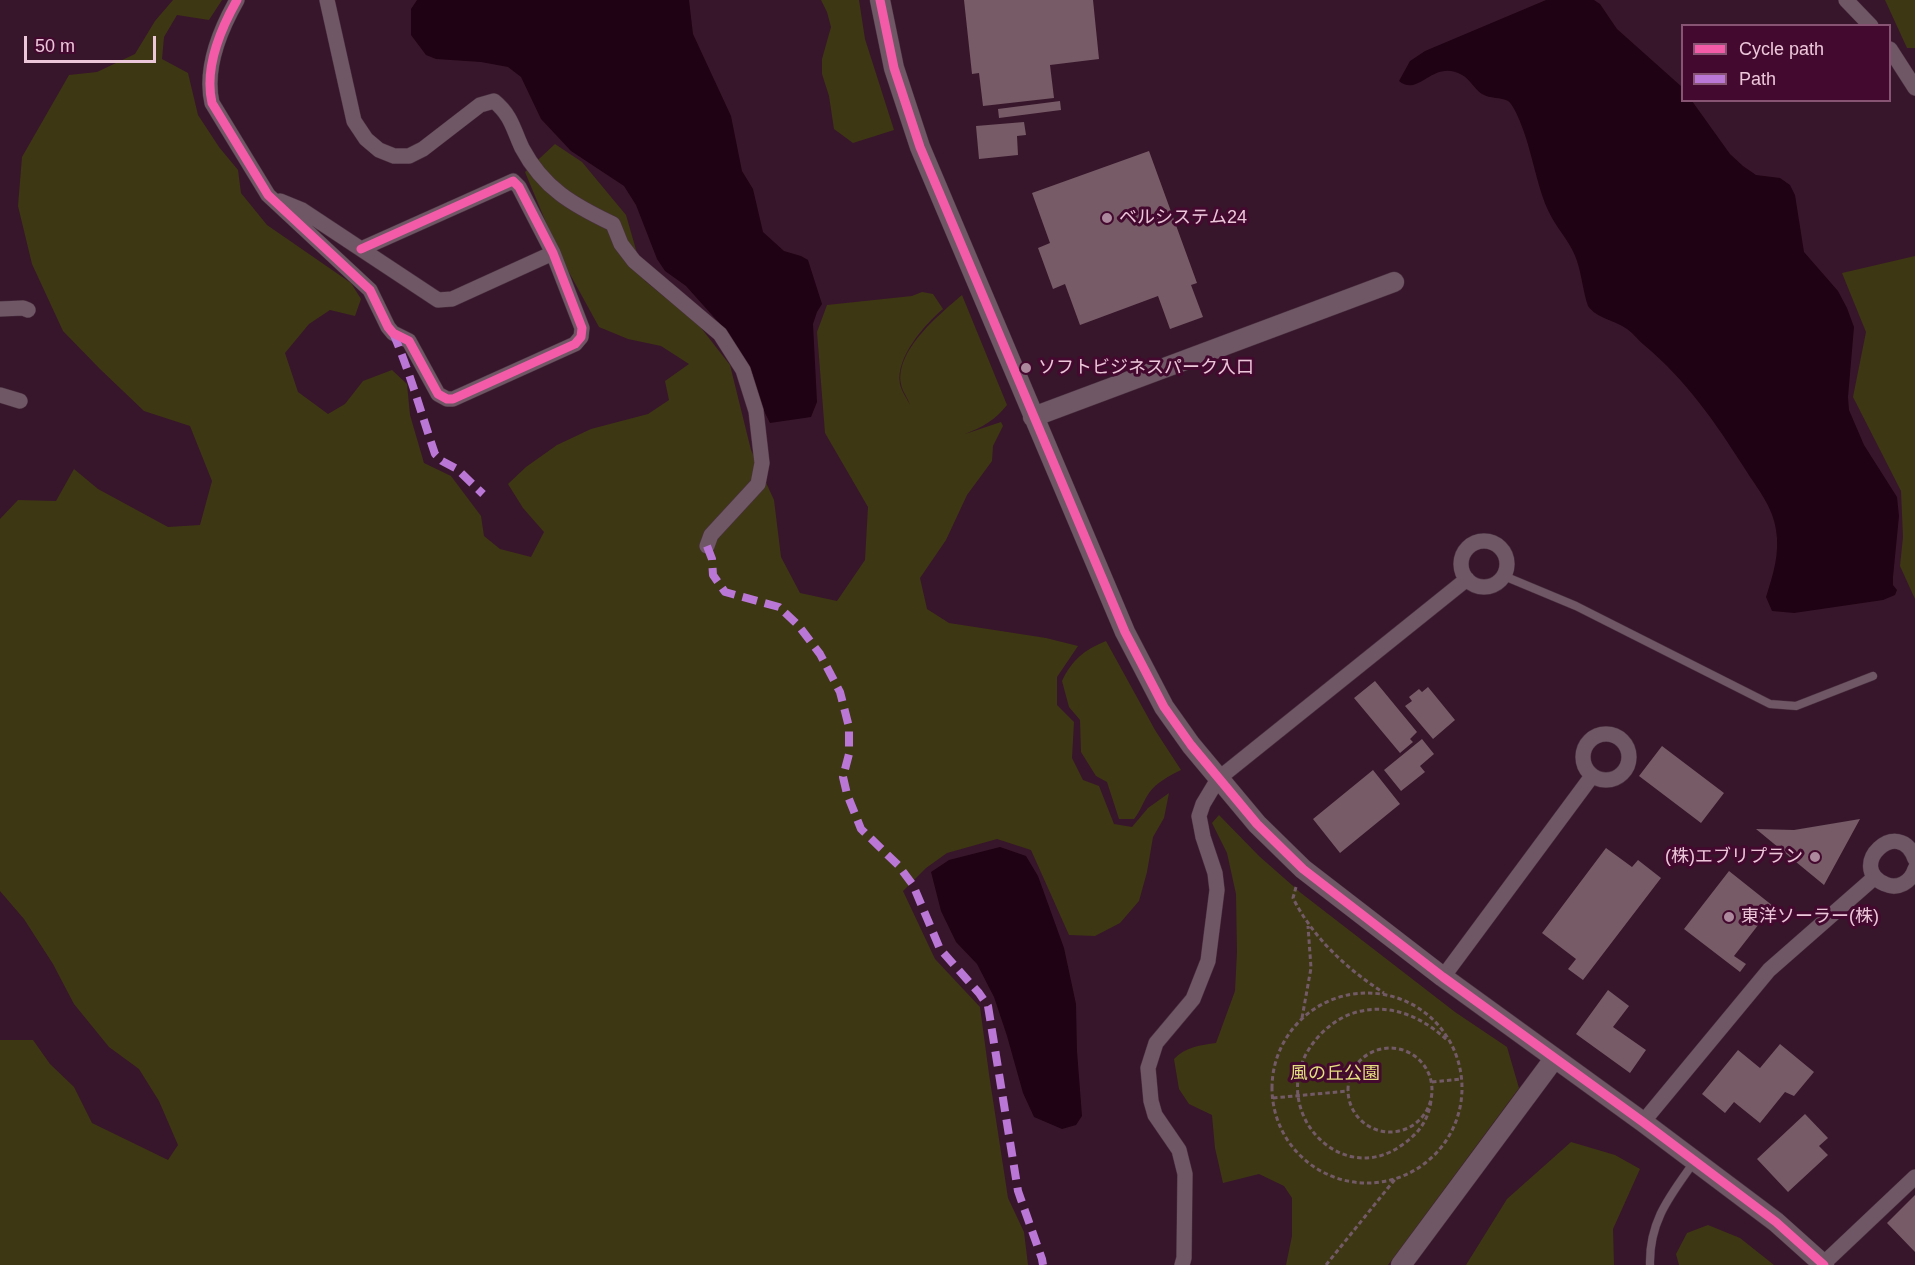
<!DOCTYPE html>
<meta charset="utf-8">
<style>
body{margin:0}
#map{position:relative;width:1915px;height:1265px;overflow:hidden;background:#37162b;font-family:Arial,sans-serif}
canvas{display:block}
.legend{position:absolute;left:1681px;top:24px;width:210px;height:78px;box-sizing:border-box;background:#44092f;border:2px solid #875573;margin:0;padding:8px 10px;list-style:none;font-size:18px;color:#ecc7da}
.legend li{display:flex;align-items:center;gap:12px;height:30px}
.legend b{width:30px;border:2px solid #875573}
.scale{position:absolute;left:24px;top:36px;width:132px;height:27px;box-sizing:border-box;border:3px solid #ecc7da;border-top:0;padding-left:8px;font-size:18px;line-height:21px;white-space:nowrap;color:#ecc7da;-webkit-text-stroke:4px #44092f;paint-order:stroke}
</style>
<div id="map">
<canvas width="1915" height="1265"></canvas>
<ul class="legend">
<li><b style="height:8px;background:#f35aa7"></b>Cycle path</li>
<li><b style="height:8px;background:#ba77d6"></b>Path</li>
</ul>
<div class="scale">50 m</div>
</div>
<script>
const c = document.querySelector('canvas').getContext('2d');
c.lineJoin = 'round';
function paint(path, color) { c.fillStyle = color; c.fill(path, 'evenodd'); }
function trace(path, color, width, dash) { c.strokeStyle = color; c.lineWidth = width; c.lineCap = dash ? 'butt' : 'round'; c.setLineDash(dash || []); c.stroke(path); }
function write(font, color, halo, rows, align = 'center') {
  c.font = font + ' Arial,"Noto Sans JP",sans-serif'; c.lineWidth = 6; c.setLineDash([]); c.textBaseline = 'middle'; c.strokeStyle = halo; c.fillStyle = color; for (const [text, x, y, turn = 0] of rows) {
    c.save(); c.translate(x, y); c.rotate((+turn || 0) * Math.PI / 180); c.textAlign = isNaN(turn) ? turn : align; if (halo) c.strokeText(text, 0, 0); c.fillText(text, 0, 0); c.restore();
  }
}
const green = new Path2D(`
 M173 0H222L209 20 177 15 164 37 162 59 188 73 198 115 219 147 238 170 241 193 267 225 351 283 361 299 355 316 330 310 309 324 285 353 298 392 328 414 345 404 363 381 392 370 407 384 410 415 424 463 451 476 481 516 484 536 500 549 531 557 544 532 523 508 508 484 526 467 557 445 591 429 648 414 669 400 665 381 689 364 661 346 628 339 599 327 560 256 525 172 555 144 582 162 626 215 645 281 698 324 730 365 751 450 774 500 781 557 800 593 837 601 865 560 868 507 825 433 817 332 827 305 912 296 922 292 933 294 943 309C925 324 895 358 900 384 901 390 907 399 910 405 908 398 902 391 901 384 895 350 940 314 962 295L1007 405C995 420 983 427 965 434L1001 422 1003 426 993 446 992 461 967 495 946 540 920 578 927 609 949 623 1046 638 1078 646 1057 677V705L1074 722 1072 758 1083 780 1099 786 1114 824 1132 827 1148 808 1169 793 1164 818 1153 837 1147 872 1139 901 1120 923 1095 936 1069 935 1031 850 997 839 947 853 926 868 903 891 935 959 980 1007 989 1074 1008 1198 1024 1232 1028 1265H0V1040H33L50 1064 74 1087 92 1123 168 1160 178 1145 159 1101 139 1069 109 1047 74 1004 53 964 24 919 0 891V519L18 500 56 501 74 469 98 489 168 527 200 525 212 481 190 426 144 411 100 369 63 331 32 264 18 206 22 157 69 75 97 72 135 54 155 21Z
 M821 0H859L865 39 894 130 853 143 834 129 829 96 822 74V59L831 27 827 12Z
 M1885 0H1915V48H1907Z
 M1915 256V599L1900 566 1903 537 1901 491 1853 397 1866 332 1842 273Z
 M1106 641 1155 730 1181 770C1169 776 1157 782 1149 793 1143 802 1141 810 1134 819H1119L1107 782 1096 776 1081 752 1080 720 1069 707 1062 681C1072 660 1084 650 1106 641Z
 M1219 815 1259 856 1301 893 1455 1012 1507 1047 1519 1088 1388 1265H1286L1292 1236V1198L1284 1186 1259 1174 1223 1183 1215 1148 1212 1115 1189 1104 1179 1089 1174 1059C1185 1047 1201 1045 1216 1043L1235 991 1237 952 1236 894 1227 853 1212 823Z
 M1571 1142 1615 1155 1640 1169 1613 1229 1614 1265H1466L1507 1199Z
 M1708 1225 1740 1238 1774 1265H1679L1676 1254 1687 1233Z`);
const water = new Path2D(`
 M417 0H689L693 34 731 116 742 171 753 189 763 232 784 251 801 256 808 260 822 304 817 312 813 324 817 402 811 417 770 423 765 413 750 372 720 324 686 286 665 271 657 259 636 205 624 186 571 151 541 119 521 77 508 67 481 62 436 59 426 55 411 35V9Z
 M1546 0H1594L1600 4 1617 29 1682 87V100L1692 101 1730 154 1743 166 1756 175 1780 178 1790 185 1795 195 1804 252 1838 291 1847 308 1854 327 1848 397 1849 410 1864 445 1897 497 1899 516 1893 577V585L1897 590 1895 595 1883 600 1794 613 1772 611 1766 597C1773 575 1780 553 1776 530 1773 507 1757 488 1745 469 1715 422 1687 381 1644 345 1638 340 1633 333 1627 329 1615 320 1597 319 1588 306 1583 292 1582 276 1577 261 1572 245 1560 232 1552 218 1541 199 1536 173 1530 152 1528 142 1516 106 1508 101 1501 97 1490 99 1482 94 1474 89 1470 79 1462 75 1433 58 1419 98 1399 81L1410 61 1425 51Z
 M1000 847 1026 856 1038 876 1064 948 1076 1004 1077 1051 1082 1116 1076 1125 1062 1129 1034 1117 1023 1093 1007 1036 994 997 977 964 956 942 941 911 931 872 949 860Z`);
const building = new Path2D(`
 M964 0H1093L1099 59 1050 65 1054 98 983 106 979 73 972 74Z
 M1060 101 1061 110 999 118 998 109Z
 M1024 122 1026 135 1017 136 1018 155 979 159 976 126Z
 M1149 151 1197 283 1191 285 1203 317 1170 329 1158 296 1080 325 1065 284 1053 289 1038 248 1050 243 1032 193Z
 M1375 681 1417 732 1410 739 1413 742 1400 753 1354 698Z
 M1428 687 1455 720 1433 739 1405 706 1412 701 1409 697 1419 689 1422 692Z
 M1422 739 1434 754 1420 766 1425 772 1401 791 1384 770Z
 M1662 746 1724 793 1701 823 1639 776Z
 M1373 770 1400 804 1340 853 1313 819Z
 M1860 819 1824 885 1756 829 1794 830Z
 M1606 848 1632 867 1638 860 1661 878 1583 980 1568 969 1576 959 1542 933Z
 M1729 871 1773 906 1734 956 1746 964 1740 972 1684 929Z
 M1608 990 1629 1006 1613 1027 1646 1050 1630 1073 1576 1034Z
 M1780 1044 1814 1072 1794 1096 1785 1092 1760 1123 1734 1102 1725 1113 1702 1094 1738 1050 1760 1068Z
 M1805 1114 1828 1138 1819 1146 1828 1155 1788 1192 1757 1159Z
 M1915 1195V1252L1887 1223Z`);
const path = new Path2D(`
 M1296 887 1293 898C1313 938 1347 969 1384 993
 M1272 1088a95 95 0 1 1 190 0a95 95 0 1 1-190 0Z
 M1302 1018 1311 968 1308 926
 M1348 1090a42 42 0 1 1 84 0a42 42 0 1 1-84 0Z
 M1432 1082 1462 1079
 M1273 1098 1348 1091
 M1431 1101C1428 1121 1419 1133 1402 1145 1337 1192 1259 1101 1319 1036 1329 1025 1342 1016 1357 1012 1391 1003 1423 1017 1448 1041
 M1326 1265 1396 1178`);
const service = new Path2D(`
 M1504 576 1576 606 1770 704 1796 706 1873 676
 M1650 1265C1649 1221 1670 1196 1694 1162`);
const minor = new Path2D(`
 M237 0C220 30 204 68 212 103L268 195 370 290 388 327 393 333 409 341 438 394 447 399H453L575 344 581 337 582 328 553 253 519 187 513 181 361 249
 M327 0 354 121 366 139 379 150 394 156H409L423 149 480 105 494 101C512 116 513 129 522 148 543 188 573 205 613 224L621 244 634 261 720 334 743 370 756 411 762 463 758 484 711 535 707 546
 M1846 0 1871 26
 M1890 49 1915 88
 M280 201 302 210 438 300 452 299 553 253
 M0 309 23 308 28 310
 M0 395 20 401
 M1461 564a23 23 0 1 1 46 0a23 23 0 1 1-46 0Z
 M1583 757a23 23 0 1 1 46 0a23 23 0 1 1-46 0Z
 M1915 859C1899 814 1845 867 1885 884 1898 890 1911 882 1915 869
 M1443 977 1592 776
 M1643 1122 1769 970 1875 877
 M1823 1264 1915 1177
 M1182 1265 1184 1258 1185 1174 1179 1150 1155 1115 1151 1101 1148 1068 1156 1043 1193 999 1208 961 1217 890 1215 873 1203 837 1199 816 1203 804 1218 779 1467 579`);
const tertiary = new Path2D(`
 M880 0 894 68 920 147 1125 632 1164 707 1191 745 1257 824 1303 869 1443 977 1643 1122 1776 1222 1824 1265
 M1033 417 1394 282
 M1401 1265 1554 1059`);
const quiet = new Path2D(`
 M393 333C410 372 421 413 435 454L442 461 457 469 483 494
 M707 546 712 559 713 575 725 592 779 607 798 625 820 654 840 692 849 727V754L843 777 847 794 861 829 898 865 913 885 940 949 979 993 988 1006 1018 1191 1042 1259 1043 1265`);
const cycleway = new Path2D(`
 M237 0C220 30 204 68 212 103L268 195 370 290 388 327 393 333 409 341 438 394 447 399H453L575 344 581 337 582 328 553 253 519 187 513 181 361 249
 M880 0 894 68 920 147 1125 632 1164 707 1191 745 1257 824 1303 869 1443 977 1643 1122 1776 1222 1824 1265`);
const markers = [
 [1107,218,6,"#ad899d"],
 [1026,368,6,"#ad899d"],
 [1815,857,6,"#ad899d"],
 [1729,917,6,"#ad899d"]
];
const poiNames = [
 ["ベルシステム24",1119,218],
 ["ソフトビジネスパーク入口",1038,368],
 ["(株)エブリプラン",1803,857,"right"],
 ["東洋ソーラー(株)",1741,917]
];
const parkNames = [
 ["風の丘公園",1335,1074]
];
paint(green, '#3e3713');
paint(water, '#1f0213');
paint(building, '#775b67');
trace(service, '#4a3140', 9);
trace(minor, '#4a3140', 16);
trace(tertiary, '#4a3140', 21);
trace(path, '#725a67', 3, [4.5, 3]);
trace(service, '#705766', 8);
trace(minor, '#705766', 15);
trace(tertiary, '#705766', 20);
trace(quiet, '#ba77d6', 8, [15, 8]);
trace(cycleway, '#f35aa7', 9);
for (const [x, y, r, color] of markers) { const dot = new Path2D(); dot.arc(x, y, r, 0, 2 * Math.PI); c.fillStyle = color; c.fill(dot); trace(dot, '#44092f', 2); }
write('18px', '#ecc7da', '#44092f', poiNames, 'left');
write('18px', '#e3de7e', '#44092f', parkNames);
</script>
